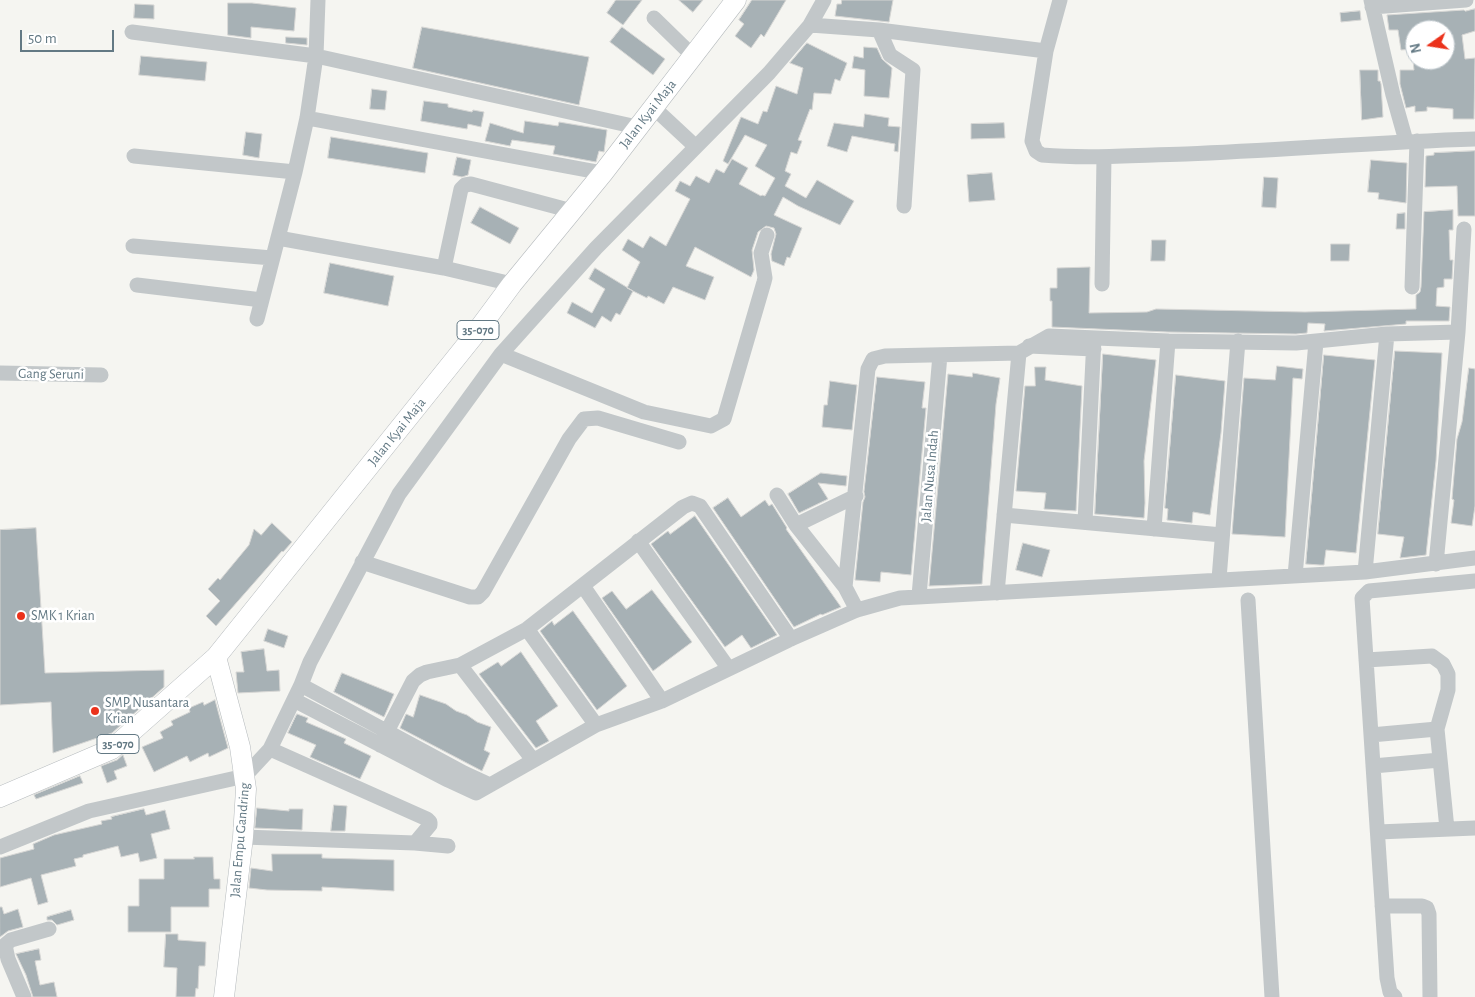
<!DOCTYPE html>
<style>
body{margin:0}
#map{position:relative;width:1475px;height:997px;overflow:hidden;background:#f5f5f1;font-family:"Alegreya Sans",sans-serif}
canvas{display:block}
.north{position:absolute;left:1405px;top:20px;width:50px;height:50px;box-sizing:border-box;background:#fff;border:1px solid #c1c9ce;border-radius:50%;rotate:257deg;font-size:14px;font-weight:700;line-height:20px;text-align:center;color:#637984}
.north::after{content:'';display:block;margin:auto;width:18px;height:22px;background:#eb321b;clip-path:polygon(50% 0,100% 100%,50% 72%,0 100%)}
.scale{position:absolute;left:20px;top:30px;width:94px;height:22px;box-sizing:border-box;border:2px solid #637984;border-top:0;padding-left:6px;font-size:15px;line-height:18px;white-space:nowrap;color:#637984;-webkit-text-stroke:4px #fff;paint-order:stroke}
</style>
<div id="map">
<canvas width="1475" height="997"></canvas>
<div class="north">N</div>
<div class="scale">50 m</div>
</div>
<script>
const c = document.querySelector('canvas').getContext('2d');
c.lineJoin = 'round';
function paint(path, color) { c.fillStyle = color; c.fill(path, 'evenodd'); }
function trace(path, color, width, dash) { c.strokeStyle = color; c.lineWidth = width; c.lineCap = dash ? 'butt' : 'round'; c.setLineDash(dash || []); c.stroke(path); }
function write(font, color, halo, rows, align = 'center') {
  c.font = font + ' "Alegreya Sans",sans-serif'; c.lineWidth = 5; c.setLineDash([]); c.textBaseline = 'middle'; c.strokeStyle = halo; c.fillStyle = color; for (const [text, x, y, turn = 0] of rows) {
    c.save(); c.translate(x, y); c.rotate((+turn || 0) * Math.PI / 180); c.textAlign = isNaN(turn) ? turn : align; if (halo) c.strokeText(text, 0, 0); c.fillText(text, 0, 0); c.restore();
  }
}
const building = new Path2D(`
 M616 0H642L623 25 607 13Z
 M679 0H703L693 12Z
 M752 0H786L764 37 761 34 751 48 735 36 744 24 739 20Z
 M842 0H893L889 22 835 16 837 4H841Z
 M228 3H252L296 8 294 31 251 27V38L228 35Z
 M135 4 154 5V19L134 18Z
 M1475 9V31L1462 35 1465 59 1475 58 1474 119H1453V109L1427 107V111L1415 112V106L1406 108 1400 84V70H1414L1413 60H1445V30H1415V49L1401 50 1398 30H1389L1387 15 1464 10 1465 11Z
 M1360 11 1361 20 1341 22 1340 13Z
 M422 27 589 57 579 105 413 68Z
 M622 27 665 59 653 75 610 42Z
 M286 37 307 38V45L286 43Z
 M807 43 847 63 840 81 835 79 831 94 814 93 812 110 810 109 798 140 802 141 797 154 791 152 785 171 791 174 785 186 806 198 817 180 854 201 840 225 798 206 783 197 774 215 802 228 790 258 787 257 784 266 772 261 771 254 776 234 774 228 766 226 758 232 752 250 754 270 751 277 695 247 686 266 714 277 705 300 673 287 664 304 648 296 647 298 627 288 640 262 622 250 628 239 643 248 650 236 666 246 690 199 675 191 680 181 690 186 696 176 709 183 716 169 724 173 732 159 748 168 739 184 761 196 762 195 765 196 775 178 755 166 767 145 745 135 728 164 723 161 741 117 758 124 763 111 767 112 776 86 797 94 803 68 790 63Z
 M864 47 877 48 882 59 892 68 889 98 864 96 865 70 852 68 854 56 863 58Z
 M141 56 207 62 205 81 139 75Z
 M1360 70H1378V81H1380L1381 84 1383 117 1362 120Z
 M372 89 387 91 385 110 370 109Z
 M424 101 448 104V107L472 112 473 110 484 112 481 127 468 124 467 129 421 121Z
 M865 114 889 118 888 126 900 127 898 152 894 151 895 144 852 136 847 152 827 146 834 123 863 127Z
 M525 121 558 126 559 122 607 130 604 152 599 151 596 162 553 154 555 146 512 140 510 146 485 141 490 123 523 133Z
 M1004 123 1005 138 971 139V124Z
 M246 132 262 134 259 158 243 155Z
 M331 137 428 153 425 173 328 158Z
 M1475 151V216H1458L1457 186 1425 187 1426 156 1434 155V153Z
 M457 157 471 160 468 175 462 177 453 175Z
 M1371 160 1407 163 1406 203 1378 199 1379 193 1368 192Z
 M992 173 995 200 969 202 967 175Z
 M1264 177 1278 178 1276 208 1262 207Z
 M480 207 519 228 510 244 471 223Z
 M1453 210V230H1449L1450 260H1453L1452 279H1444V287L1437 288 1436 306 1450 307 1449 321H1406V324L1324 331 1325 324 1308 323 1307 333 1296 334 1168 332 1052 327V301H1050V288H1057V268L1090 267 1089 313 1147 312 1156 309 1305 312 1416 309V295L1420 292 1421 287 1424 212Z
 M1405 213V229H1396L1397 214Z
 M1152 240H1166L1165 261H1151Z
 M1331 244H1350L1349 261H1331Z
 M330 263 394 276 388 306 324 293Z
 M595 268 633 291 620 315 616 313 611 322 602 316 595 328 567 313 572 302 592 313 605 289 589 279Z
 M1395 351 1442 353 1436 461 1426 555 1400 558 1404 537 1378 534Z
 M1103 354 1156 360 1144 461 1145 503 1144 518 1095 514Z
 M1324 355 1375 360 1356 553 1326 550 1324 565H1320L1306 564Z
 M1277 366 1303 369 1302 379 1293 378 1285 537 1232 534 1244 378 1275 380Z
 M1035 367H1046L1045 380 1082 386 1076 511 1044 509 1046 493 1016 491 1025 386H1035Z
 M1469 368 1475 369V506L1472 526 1451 523 1454 500 1452 499 1457 439 1462 422Z
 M973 373 1000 378 996 404 982 584 929 586 948 374 972 377Z
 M1176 375 1225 381 1221 433 1210 515 1193 512 1192 523 1167 520 1168 509 1165 508Z
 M877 377 925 382 922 408H926L911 575 881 572 880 582 855 580 863 502 865 497 864 492Z
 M830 381 857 385 852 430 822 427 824 405H827Z
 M821 473 847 476 846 486 818 483 828 499 799 513 788 494Z
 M728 498 741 517 765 500 769 506 772 504 787 528 786 529 841 607 822 615 821 614 794 627 713 508Z
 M695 516 777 635 751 648 742 635 725 647 651 544 668 531 670 534Z
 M272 523 292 542 283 552 282 551 216 626 206 616 220 601 208 589 218 578 220 580 249 545 254 529 261 535Z
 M36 528 45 673 164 670V687L112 733 53 753 51 702 0 705V530Z
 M1023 543 1050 550 1042 577 1016 570Z
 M652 590 692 642 653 671 602 598 612 591 626 609Z
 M573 611 627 686 597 710 540 631 552 621 554 625Z
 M268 629 288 636 284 648 264 641Z
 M264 649 267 671 279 670 280 691 238 693 236 672H244L241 652Z
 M521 652 558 706 536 721 549 741 536 748 479 674 498 662 501 666Z
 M342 673 394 694 384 717 334 692Z
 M420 695 446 704 456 711 467 715 477 722 491 727 484 750 490 753 482 771 400 728 406 714 413 717Z
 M215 700 228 748 209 757 208 753 190 762 187 756 154 772 142 747 163 738 160 732 173 725 171 721 190 712 189 708 203 702 204 705Z
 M297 714 308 718 306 722 346 739 344 743 371 756 360 779 310 757 316 745 288 733Z
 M123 755 127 766 114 771 117 779 107 783 101 766 117 760Z
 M80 776 83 783 36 799 34 795Z
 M334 805 347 806 345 831H331Z
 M257 808 289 811V809H303L302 830 255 828Z
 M144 809 146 815 165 810 170 829 151 834 157 858 140 862 138 853 121 857 118 846 83 855V857L74 859 76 866 41 875 48 902 38 905 31 878 0 887V858L34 849 33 844 54 835 102 824 101 821 112 819 111 817Z
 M272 854H322V858L394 860V891L322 887V891L267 890 249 888 251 868 272 871Z
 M194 857H213L214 879H220V889H209V907H171V932H128V906H139V879H164V859H194Z
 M0 907H2L4 914 18 909 23 927 8 931 0 937Z
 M71 910 74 920 57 925 52 920H47V917Z
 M166 934H178V940L206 942 205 966H199L198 989 196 988 195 997H176L177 968 164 967Z
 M39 949 41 960 35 961 40 985 54 982 57 997H33L26 975 17 956 16 954Z`);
const minor = new Path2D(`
 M1060 0 1046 51 1032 141 1036 151 1042 155C1090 159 1138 155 1186 154 1283 150 1379 142 1475 139
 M1371 0 1393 95 1406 141
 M1372 7 1466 0
 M654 18 693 56
 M810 25 879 30 1046 51
 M879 30 890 55 913 70 904 206
 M132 32 316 56 637 127
 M653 107 696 147
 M307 118 603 173
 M134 156 295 172
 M278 238 444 268 512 284
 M133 246 272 258
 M444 268 461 189 465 185 471 184 572 211
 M1102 284 1104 157
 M137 285 262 300
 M1412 287 1417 141
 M257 319 295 172 307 118 316 56 318 0
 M1029 346 1094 349
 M501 354 644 412 711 426 724 419 764 282 765 278 761 253 767 235
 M0 373 101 375
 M777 495 796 525 845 587 857 610
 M1004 515 1222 535
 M1085 522 1094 338
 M796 525 856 496
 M1154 529 1168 341
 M638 541 729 669
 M362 562 470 597H478L483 592 569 439 584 419 598 418 679 442
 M1436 564 1458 332 1464 229
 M1365 572 1387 334
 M1295 576 1316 342
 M1219 579 1238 341
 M583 586 662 701
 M845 587 868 369 873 359 885 356 1019 353 1049 336 1168 341 1296 343 1387 334 1458 332
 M997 593 1019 353
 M919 596 940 355
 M1248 600 1272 997
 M527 629 596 725
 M1366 660 1432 656 1443 664 1448 674V690L1437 729 1447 829
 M460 665 533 760
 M301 685 464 773 490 785
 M294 700 448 780 476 793 596 725 662 701 791 639 857 610 900 598 1365 572 1475 558
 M1371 735 1437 729
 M380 745 413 681 420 675 427 672 460 665 527 629 683 507 692 503 700 506 791 639
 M270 749 427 819 430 822V825L415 843
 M1373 766 1440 760
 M1378 832 1475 828
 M243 837 415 843 448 846
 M0 847 89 811 245 776 270 749 301 685 310 662 399 494 501 354 596 248 769 73 810 25 824 0
 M1382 906H1422L1427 908 1429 914 1430 997
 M24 997 8 959 5 945 11 940 49 929
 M1395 997 1390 992 1387 978 1362 598 1369 591 1475 581`);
const major = new Path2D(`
 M216 657 240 747 246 789 243 837 224 997
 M0 797 112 749 216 657 472 338 512 284 603 173 736 0`);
const markers = [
 [21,616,5,"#eb321b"],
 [95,711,5,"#eb321b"]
];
const shields = [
 [478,330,42],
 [118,744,42]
];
const shieldNames = [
 ["35-070",478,330],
 ["35-070",118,744]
];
const streetNames = [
 ["Jalan Kyai Maja",648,114,-52],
 ["Gang Seruni",51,374,1],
 ["Jalan Kyai Maja",397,432,-51],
 ["Jalan Nusa Indah",930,476,-85],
 ["Jalan Empu Gandring",240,840,-85]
];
const poiNames = [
 ["SMK 1 Krian",31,616],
 ["SMP Nusantara",105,703],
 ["Krian",105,719]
];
paint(building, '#a7b1b5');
trace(building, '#d6d6d4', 1);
trace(major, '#b5babd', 21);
trace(minor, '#c2c7c9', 15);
trace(major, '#fff', 20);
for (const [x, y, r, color] of markers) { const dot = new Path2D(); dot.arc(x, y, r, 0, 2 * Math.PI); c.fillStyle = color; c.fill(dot); trace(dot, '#fff', 2); }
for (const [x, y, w] of shields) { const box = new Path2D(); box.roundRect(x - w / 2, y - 9.5, w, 19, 4); c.fillStyle = '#fff'; c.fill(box); trace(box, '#637984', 1); }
write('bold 12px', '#637984', null, shieldNames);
write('14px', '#637984', '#fff', streetNames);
write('14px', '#637984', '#fff', poiNames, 'left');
</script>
